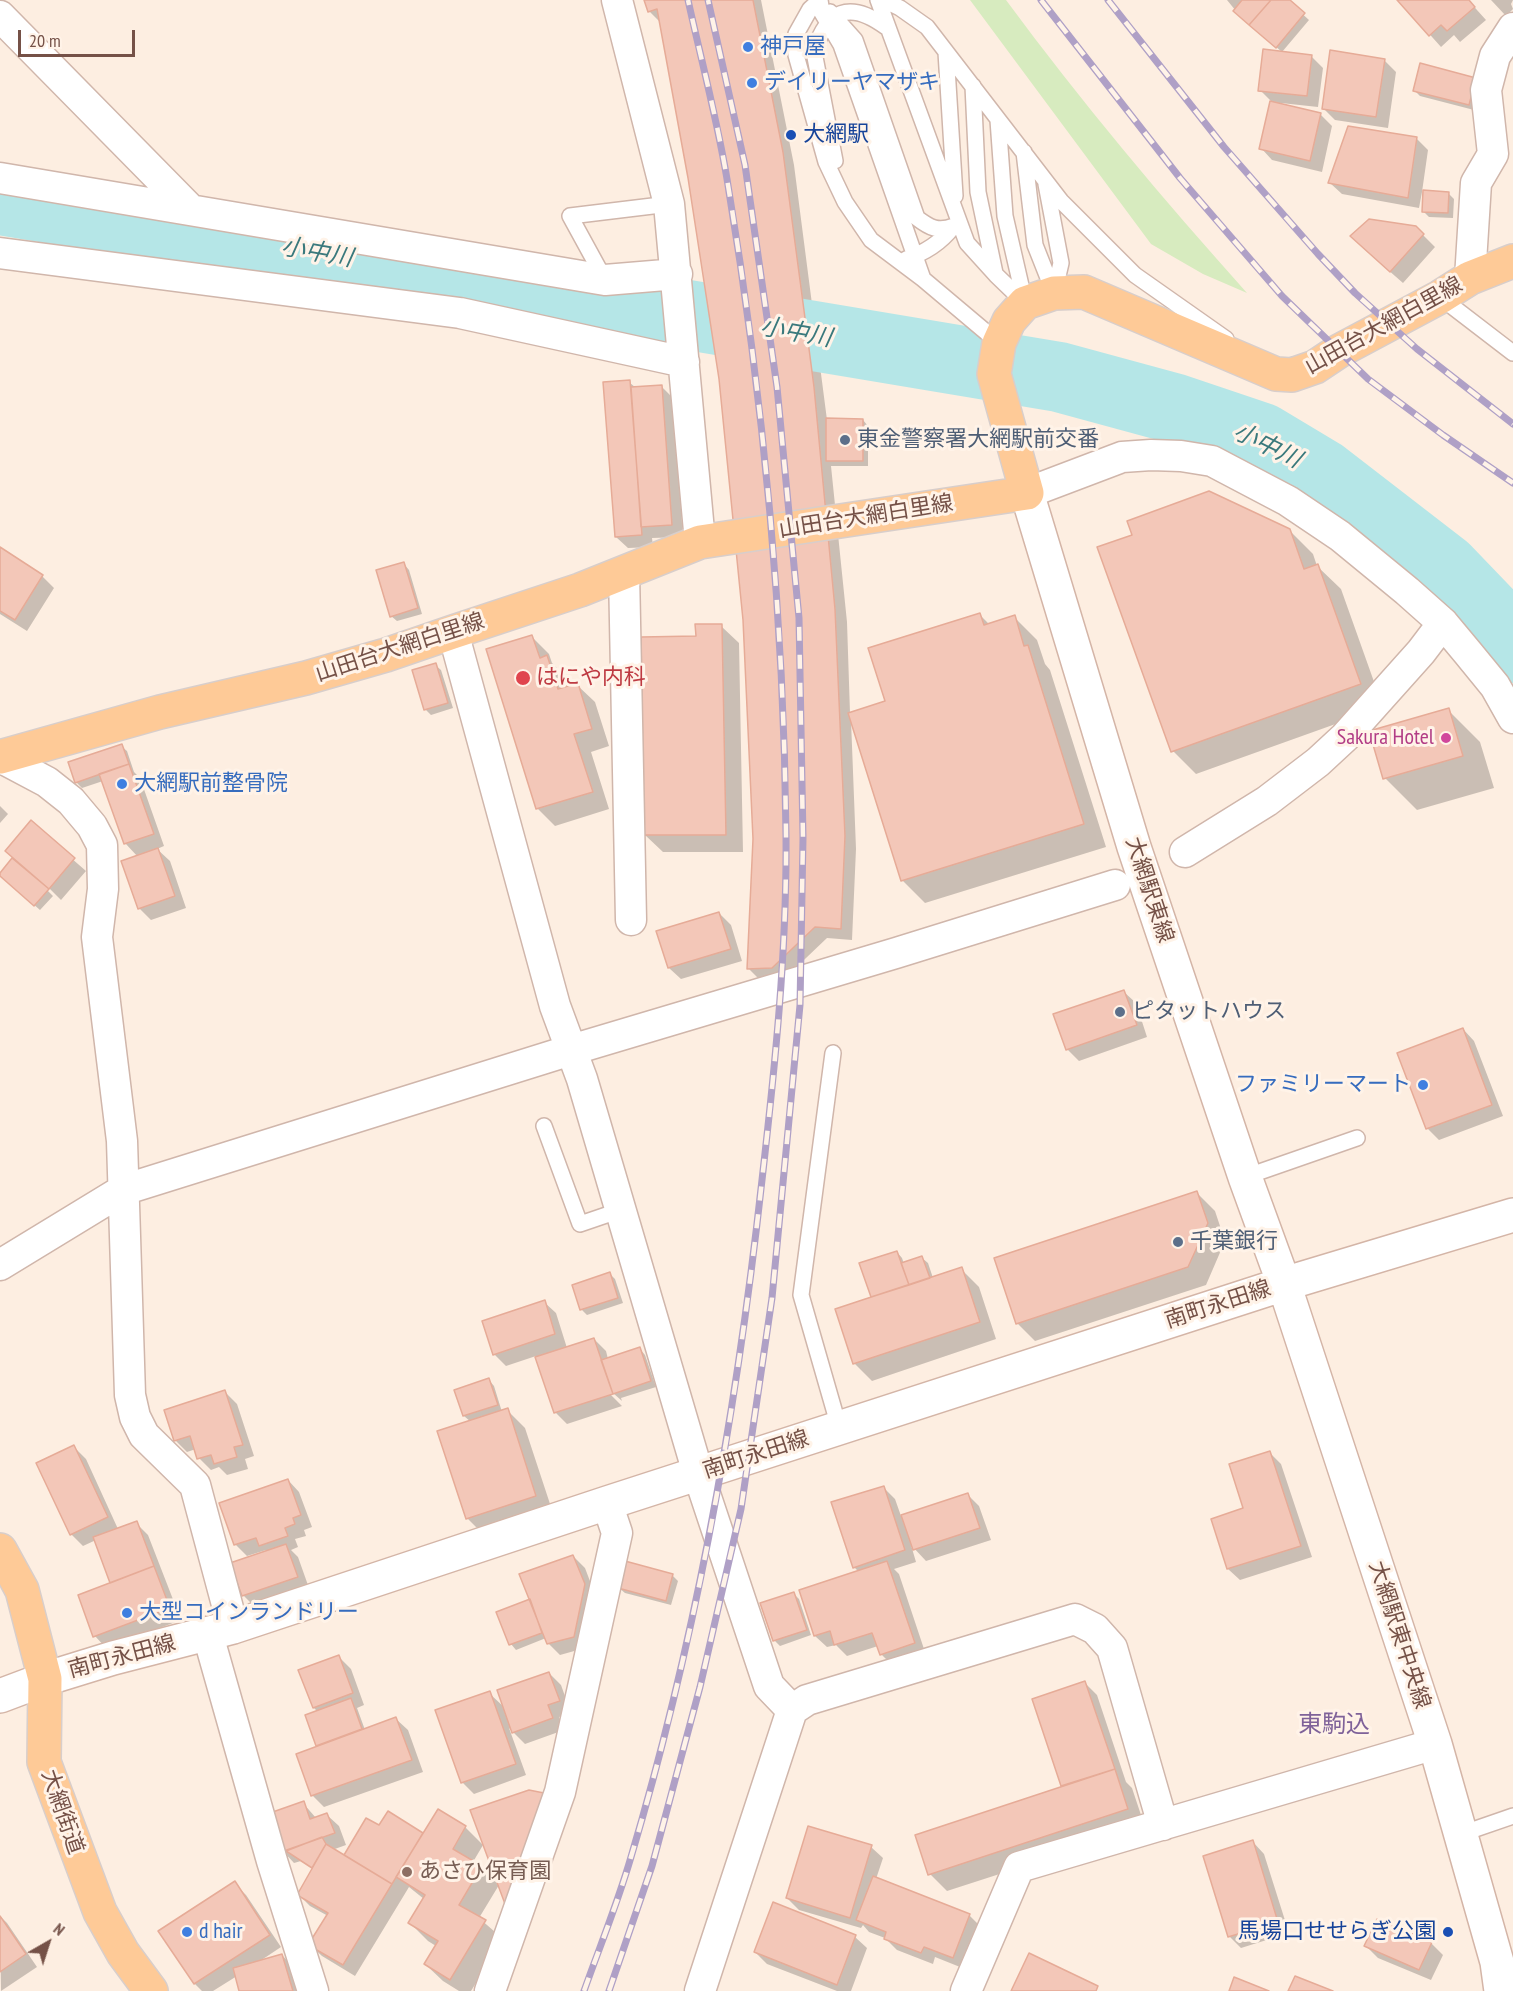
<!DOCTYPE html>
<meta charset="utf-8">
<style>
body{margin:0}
#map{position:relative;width:1513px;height:1991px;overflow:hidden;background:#fdeee1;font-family:"PT Sans Narrow",sans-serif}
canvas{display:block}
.north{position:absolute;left:18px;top:1913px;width:60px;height:60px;-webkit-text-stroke:4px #fff3e8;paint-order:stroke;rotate:39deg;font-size:16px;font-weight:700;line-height:24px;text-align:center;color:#755147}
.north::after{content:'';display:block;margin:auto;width:21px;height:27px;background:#755147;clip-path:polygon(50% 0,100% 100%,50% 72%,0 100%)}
.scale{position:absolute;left:18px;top:30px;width:117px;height:27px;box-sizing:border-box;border:3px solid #755147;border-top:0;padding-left:8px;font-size:18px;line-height:21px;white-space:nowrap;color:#755147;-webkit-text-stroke:4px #fff3e8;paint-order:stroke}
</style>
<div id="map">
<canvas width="1513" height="1991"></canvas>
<div class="north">N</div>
<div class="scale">20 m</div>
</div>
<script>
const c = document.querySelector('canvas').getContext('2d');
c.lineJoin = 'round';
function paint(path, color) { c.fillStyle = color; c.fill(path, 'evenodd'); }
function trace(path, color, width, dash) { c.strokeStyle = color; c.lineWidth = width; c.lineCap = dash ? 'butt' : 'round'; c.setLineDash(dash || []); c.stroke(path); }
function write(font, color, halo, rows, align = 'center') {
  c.font = font + ' "PT Sans Narrow","Noto Sans JP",sans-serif'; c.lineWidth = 6; c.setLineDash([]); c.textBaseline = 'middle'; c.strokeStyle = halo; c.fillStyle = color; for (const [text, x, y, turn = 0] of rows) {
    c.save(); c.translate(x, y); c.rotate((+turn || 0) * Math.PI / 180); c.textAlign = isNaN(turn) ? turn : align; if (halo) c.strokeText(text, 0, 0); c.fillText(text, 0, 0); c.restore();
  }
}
const green = new Path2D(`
 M970 0H1006C1081 102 1163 199 1247 293L1203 274 1151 244Z`);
const shadow = new Path2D(`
 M646 0H761L794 165 827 420H863L868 426V466H831L847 622 850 713 887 702 980 615 990 625 1014 617 1037 640 1045 664 1050 670 1106 847 925 903 902 880 851 720 856 849 852 940 827 938 784 979 761 981 749 969 754 839 744 620 721 378 690 177 661 23 649 11Z
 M1227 0H1287L1309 20 1282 52 1240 16Z
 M1399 0H1468L1486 20 1460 42 1454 35 1441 47Z
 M1491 0H1513L1511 4 1513 9 1506 16Z
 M1311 56 1323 68 1318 107 1281 103V105L1320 114 1332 126 1322 172 1272 160 1261 148 1272 102 1260 90Z
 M1384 60 1396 72 1388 128 1335 120 1323 108Z
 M1475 79 1474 110 1420 96 1414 90Z
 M1416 138 1428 150 1422 192 1448 193 1454 199 1453 218 1429 217 1423 211 1424 193 1422 192 1419 208 1342 194 1330 183Z
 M1423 235 1435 247 1403 283 1363 248Z
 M629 382 636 388 661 386 673 398 683 537 652 538 653 547 628 548 616 537Z
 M1289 530 1313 554 1317 566 1341 589 1383 707 1196 774 1173 751Z
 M0 549 42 576 54 588 27 631 0 614Z
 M404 564 409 570 422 614 397 621 391 616Z
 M721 626 739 643 743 852H663L645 835 697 638Z
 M532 637 549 654 552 663 564 675 568 687 577 685 595 702 609 746 591 752 609 809 555 826 537 808Z
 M435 665 441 670 453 708 431 715 425 709Z
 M1448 710 1480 742 1494 788 1417 810 1385 778Z
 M121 746 127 751 134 772 140 778 164 846 157 849 170 861 186 908 151 920 139 908 138 857 125 843 103 781 82 788 76 782Z
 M0 806 8 814 0 823Z
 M31 823 86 871 61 900 44 883 42 885 53 896 40 910 0 875 14 858Z
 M719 913 731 925 742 961 681 979 669 968Z
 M1124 992 1136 1003 1147 1037 1079 1061 1067 1049Z
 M1463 1029 1474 1041 1503 1116 1439 1140 1428 1129 1399 1053Z
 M1197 1193 1215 1211 1225 1241 1206 1285 1035 1341 1017 1323Z
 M897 1252 902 1258 904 1264 922 1258 928 1263 933 1278 961 1269 979 1287 996 1339 872 1381 854 1363 872 1298 861 1264Z
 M610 1274 615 1279 623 1303 587 1315 582 1310 574 1286Z
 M544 1302 556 1313 567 1348 594 1339 606 1351 608 1359 640 1349 645 1355 656 1387 621 1398 622 1401 613 1393H609L622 1406 567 1424 555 1412 536 1356 506 1366 494 1354Z
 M489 1380 494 1386 502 1412 507 1410 525 1428 553 1513 485 1536 467 1518 471 1422 464 1416 456 1391Z
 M225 1392 237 1404 254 1456 245 1459 248 1469 227 1475 219 1467 211 1470 199 1458 196 1449 187 1452 175 1440Z
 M74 1447 86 1459 118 1529 136 1523 148 1535 181 1620 106 1648 95 1636 112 1584 96 1540 83 1546 71 1534Z
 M1269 1452 1281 1464 1312 1557 1240 1580 1228 1569 1213 1520 1245 1509Z
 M288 1480 299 1492 312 1527 304 1530 306 1536 295 1539 298 1547 291 1550 298 1557 309 1588 255 1607 243 1595 267 1552 266 1550 247 1556 235 1544Z
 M883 1487 895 1499 901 1516 967 1494 979 1506 991 1540 926 1561 911 1545 916 1562 894 1569 899 1574 926 1655 893 1666 881 1654 878 1646 847 1656 836 1645 827 1647 815 1636 801 1591 859 1572 854 1567Z
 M573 1556 585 1568 596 1597 585 1648 560 1655 548 1643 546 1638 516 1650 511 1644 498 1613 531 1600Z
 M672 1575 678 1581 671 1605 625 1593 619 1588Z
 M794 1594 799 1599 811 1635 780 1646 774 1640Z
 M339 1657 351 1669 364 1705 357 1708 365 1730 396 1719 408 1730 423 1772 324 1807 313 1796 297 1755 319 1747 318 1745V1712L314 1708Z
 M549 1673 561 1685 571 1713 559 1717 564 1730 525 1744 509 1728 526 1775 474 1794 462 1782 489 1693 505 1708Z
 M1085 1683 1097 1695 1126 1782 1132 1788 1145 1827 947 1891 930 1874 1064 1787 1062 1786Z
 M303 1803 316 1818 327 1815 339 1826 346 1845 332 1850 344 1857 380 1828 423 1835 438 1811 465 1827 483 1845 473 1862 481 1868 499 1885 479 1918 503 1939 471 1991H459L443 1981 425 1964 436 1946 428 1941 410 1923 424 1899 409 1887 355 1976 322 1956 310 1945 328 1916 310 1906 298 1894 313 1869 301 1861 294 1863 283 1851Z
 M1253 1842 1264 1854 1289 1933 1241 1948 1229 1936Z
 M871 1847 883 1858 876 1879 969 1915 981 1927 965 1969 935 1957 933 1964 897 1950 885 1938 869 1932 863 1925 861 1928 799 1910 787 1898Z
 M234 1883 246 1895 281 1947 260 1961 282 1955 293 1967 300 1991H241L237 1976 213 1991H202L195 1984 160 1931Z
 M0 1916 7 1923 37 1967 1 1991Z
 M855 1937 867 1948 851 1991H837L767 1964 755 1952Z
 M1431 1943 1443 1955 1431 1980 1378 1958 1366 1946Z`);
const river = new Path2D(`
 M0 200 1059 377 1173 408 1262 438 1322 474 1445 569 1493 619 1513 648`);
const building = new Path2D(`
 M644 0H753L783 152 805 318 814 387 835 609 845 836 841 929 815 927 772 968 747 969 753 839 743 620 719 379 688 178 657 9 648 12Z
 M1242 0H1271L1249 25 1233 11Z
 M1271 0H1290L1305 13 1276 48 1249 25Z
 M1397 0H1469L1475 7 1447 31 1441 25 1429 36Z
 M1263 49 1312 55 1307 96 1258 91Z
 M1330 50 1385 59 1376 117 1322 109Z
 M1420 63 1476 78 1469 105 1413 91Z
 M1270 101 1321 113 1310 161 1259 149Z
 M1348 126 1417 137 1408 198 1328 183Z
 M1423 190 1449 192 1448 213 1422 212Z
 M1369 219 1416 226 1424 234 1390 272 1350 236Z
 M630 380 642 535 615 537 603 382Z
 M662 385 672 525 641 527 631 387Z
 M826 418 863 419V461H826Z
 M1209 491 1290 529 1304 569 1318 564 1361 684 1171 752 1097 547 1132 535 1127 521Z
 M0 547 43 575 15 620 0 611Z
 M404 562 418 608 390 617 376 570Z
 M980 613 984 625 1015 615 1024 646 1028 645 1084 824 901 881 848 713 885 701 868 648Z
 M695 624H722L726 835H644L641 637 696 636Z
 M532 635 540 658 547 655 558 689 578 683 592 729 574 734 593 792 536 809 486 649Z
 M436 663 448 703 424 710 412 670Z
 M1449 708 1463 756 1383 779 1369 731Z
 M122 744 129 764 75 783 68 762Z
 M129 764 154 834 124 844 99 774Z
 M31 820 75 858 49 889 5 851Z
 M158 848 175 896 138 909 121 861Z
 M12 858 49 889 34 906 0 876V873Z
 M719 912 731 949 668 968 656 931Z
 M1124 990 1137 1025 1066 1050 1053 1014Z
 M1463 1028 1492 1105 1426 1129 1397 1053Z
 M1197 1191 1208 1223 1188 1267 1016 1324 994 1258Z
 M897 1251 909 1285 871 1297 859 1263Z
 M922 1256 930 1278 909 1285 901 1263Z
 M962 1267 980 1322 853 1364 835 1309Z
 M610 1272 618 1298 580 1310 572 1285Z
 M545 1300 555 1334 493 1355 482 1321Z
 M594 1338 613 1394 554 1413 535 1357Z
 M640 1347 651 1381 613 1394 601 1360Z
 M489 1378 498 1405 463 1416 454 1390Z
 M225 1390 243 1445 234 1447 237 1457 214 1464 211 1455 197 1459 190 1436 174 1441 164 1410Z
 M508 1408 536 1496 466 1519 437 1431Z
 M74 1445 108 1517 70 1535 36 1463Z
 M1270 1451 1301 1546 1227 1569 1211 1519 1243 1508 1229 1464Z
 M288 1479 301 1515 293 1518 295 1524 285 1528 288 1536 259 1546 256 1538 234 1545 219 1503Z
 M884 1486 905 1550 853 1568 831 1502Z
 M968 1493 980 1528 913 1550 901 1515Z
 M137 1521 154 1566 110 1583 93 1537Z
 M286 1544 298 1577 242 1596 230 1563Z
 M573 1555 585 1584 574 1637 547 1644 519 1574Z
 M625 1561 673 1574 666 1601 618 1588Z
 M887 1561 915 1643 880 1655 872 1633 834 1645 830 1631 814 1636 799 1590Z
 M154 1566 170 1608 93 1637 78 1595Z
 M794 1592 807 1630 773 1641 760 1603Z
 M530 1599 542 1633 509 1645 496 1612Z
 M339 1655 353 1693 313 1708 298 1670Z
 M549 1672 560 1701 548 1705 553 1718 512 1733 497 1690Z
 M1085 1681 1115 1769 1061 1786 1032 1699Z
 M490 1691 516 1764 461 1783 435 1710Z
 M351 1698 362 1729 316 1746 305 1715Z
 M396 1717 412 1760 311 1796 296 1754Z
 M1115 1769 1128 1809 928 1875 915 1835Z
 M529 1790 544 1793 508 1912 470 1810Z
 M304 1801 310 1819 327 1813 335 1833 281 1852 267 1814Z
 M438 1809 466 1826 453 1849 482 1866 459 1905 486 1920 450 1980 424 1964 438 1941 408 1923 425 1895 396 1877Z
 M388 1811 423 1833 392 1884 344 1855 366 1818 379 1825Z
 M808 1826 872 1845 850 1918 786 1898Z
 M322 1837 326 1844 312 1868 286 1851Z
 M1253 1840 1278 1922 1228 1937 1203 1856Z
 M326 1844 392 1884 343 1965 308 1945 328 1913 297 1895Z
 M873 1876 970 1914 953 1958 924 1947 921 1953 884 1939 886 1932 856 1920Z
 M235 1881 270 1935 194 1984 158 1931Z
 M773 1902 856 1935 837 1985 754 1952Z
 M0 1916 26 1954 0 1972Z
 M1377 1919 1432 1942 1419 1970 1364 1946Z
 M1029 1953 1098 1986 1096 1991H1011Z
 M282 1954 293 1991H239L233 1968Z
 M1295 1976 1333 1991H1288Z
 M1234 1977 1269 1991H1229Z`);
const lane = new Path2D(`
 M820 0 810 9 796 34V55L826 162 845 202 871 240 923 279 999 343
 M820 0 822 13 841 45 923 279
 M878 0 967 243 996 275 1025 303
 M884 0 900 8 927 27 1061 201 1135 275 1226 339
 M830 12 855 40 917 218C930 228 938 232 954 226
 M946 52 955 196
 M973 86 978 192 995 273
 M998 120 1005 216 1025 303
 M1024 152 1035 245 1054 293
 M835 161 814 52C827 10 849 0 886 27
 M1046 184 1061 263 1054 293
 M906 259C924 253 941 242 952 228
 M605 280 570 216 669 204
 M1440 297 1513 353
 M833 1053 801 1295 839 1427
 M544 1126 580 1224 621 1210
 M1245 1177 1357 1138
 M1461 1834 1513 1816`);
const street = new Path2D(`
 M617 0 669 204 700 542
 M0 16 190 209
 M0 178 605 280 677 274
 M0 253 460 313 684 362
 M1470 278 1476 183 1493 154 1486 90 1495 56 1513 28
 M1027 493 1122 457 1151 455 1181 456 1212 461 1288 501 1340 536 1407 591 1443 623 1468 653 1495 686 1513 718
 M624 572 631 920
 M453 632 555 1006 582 1079 698 1473 769 1686 792 1710
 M0 757 47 782 71 801 92 826 102 845 103 889 97 937 122 1141 130 1395 135 1417 144 1435 195 1485 233 1627
 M1185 852 1267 801 1318 762 1345 737 1421 652 1443 623
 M0 1265 123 1190 571 1050 896 953 1115 885
 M208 1635 272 1861 313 1991
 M490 1991 560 1792 617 1533 607 1503
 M700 1991 792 1710 807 1700 1075 1619 1095 1629 1112 1648 1163 1825
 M966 1991 1019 1867 1435 1744`);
const secondary = new Path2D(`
 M1027 493 1134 847 1245 1177 1284 1284 1435 1744 1497 1962 1501 1991
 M0 1696 45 1679 113 1658 233 1627 607 1503 1284 1284 1513 1215`);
const primary = new Path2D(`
 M0 757 160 712 306 678 386 655 453 632 580 590 700 542 1027 493 994 374 999 343 1009 321 1025 303 1054 293 1084 292 1276 374 1292 375 1315 367 1339 351 1440 297 1470 278 1513 261
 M0 1550 22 1590 45 1679 44 1762 100 1912 123 1953 151 1991`);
const rail = new Path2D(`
 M1041 0 1180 178 1282 296 1368 379 1443 435 1513 483
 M1108 0 1224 147 1318 254 1355 293 1417 349 1513 424
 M584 1991C600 1946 618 1902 631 1857 697 1636 737 1408 762 1180 775 1066 787 951 786 835 784 615 763 396 727 179 717 119 701 59 688 0
 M609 1991 652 1866 700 1687 741 1509 772 1298 800 1005 803 838 799 618 777 387 745 165 708 0`);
const markers = [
 [748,47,6,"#3f7fe0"],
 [752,83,6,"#3f7fe0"],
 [791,135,6,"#1a4fb4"],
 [845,440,6,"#5c6f8a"],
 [523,678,8,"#e0444e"],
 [1446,738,6,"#d1479c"],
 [122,784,6,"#3f7fe0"],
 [1120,1012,6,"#5c6f8a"],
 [1423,1085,6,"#3f7fe0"],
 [1178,1242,6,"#5c6f8a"],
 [127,1613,6,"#3f7fe0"],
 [407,1872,6,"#8d6e63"],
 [187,1932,6,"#3f7fe0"],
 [1448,1932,6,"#1a4fb4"]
];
const shopNames = [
 ["神戸屋",760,47],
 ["デイリーヤマザキ",764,83],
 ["大網駅前整骨院",134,784],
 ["ファミリーマート",1411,1085,"right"],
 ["大型コインランドリー",139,1613],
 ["d hair",199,1932]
];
const transitNames = [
 ["大網駅",803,135],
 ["馬場口せせらぎ公園",1436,1932,"right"]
];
const streetNames = [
 ["山田台大網白里線",1384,326,-29],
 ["山田台大網白里線",866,517,-9],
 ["山田台大網白里線",400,648,-18],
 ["大網駅東線",1149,890,72],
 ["南町永田線",1218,1305,-18],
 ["南町永田線",756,1455,-18],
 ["大網駅東中央線",1399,1635,72],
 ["南町永田線",122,1657,-15],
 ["大網街道",62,1812,71]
];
const serviceNames = [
 ["東金警察署大網駅前交番",857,440],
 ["ピタットハウス",1132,1012],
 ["千葉銀行",1190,1242]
];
const healthNames = [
 ["はにや内科",536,678]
];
const hotelNames = [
 ["Sakura Hotel",1434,738]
];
const educationNames = [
 ["あさひ保育園",419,1872]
];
const waterNames = [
 ["小中川",317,253,10],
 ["小中川",796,333,10],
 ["小中川",1267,446,26]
];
const neighbourhoodNames = [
 ["東駒込",1334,1725]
];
paint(green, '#d7ebbf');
paint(shadow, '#0003');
trace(river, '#b5e6e7', 70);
paint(building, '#f3c7b8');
trace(building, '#e6ab97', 1.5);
trace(lane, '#d0b6ab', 18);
trace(street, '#d0b6ab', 33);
trace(secondary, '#d4b5a7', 36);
trace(primary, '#d8cecb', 36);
trace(lane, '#fff', 15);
trace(street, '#fff', 30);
trace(secondary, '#fff', 33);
trace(primary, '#feca97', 33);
trace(rail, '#afa0c6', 7);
trace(rail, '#fff3e8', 4.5, [14]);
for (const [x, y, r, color] of markers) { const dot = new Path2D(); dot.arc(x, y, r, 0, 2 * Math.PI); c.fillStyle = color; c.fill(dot); trace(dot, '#fff3e8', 2); }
write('22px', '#366cbe', '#fff3e8', shopNames, 'left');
write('22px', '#164399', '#fff3e8', transitNames, 'left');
write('22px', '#755147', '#fff3e8', streetNames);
write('22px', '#4e5e75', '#fff3e8', serviceNames, 'left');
write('22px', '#be3a42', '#fff3e8', healthNames, 'left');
write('22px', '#b23c85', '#fff3e8', hotelNames, 'right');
write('22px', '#785e54', '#fff3e8', educationNames, 'left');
write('italic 24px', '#3a797c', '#fff3e8', waterNames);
write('24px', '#7f6299', '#fff3e8', neighbourhoodNames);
</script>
